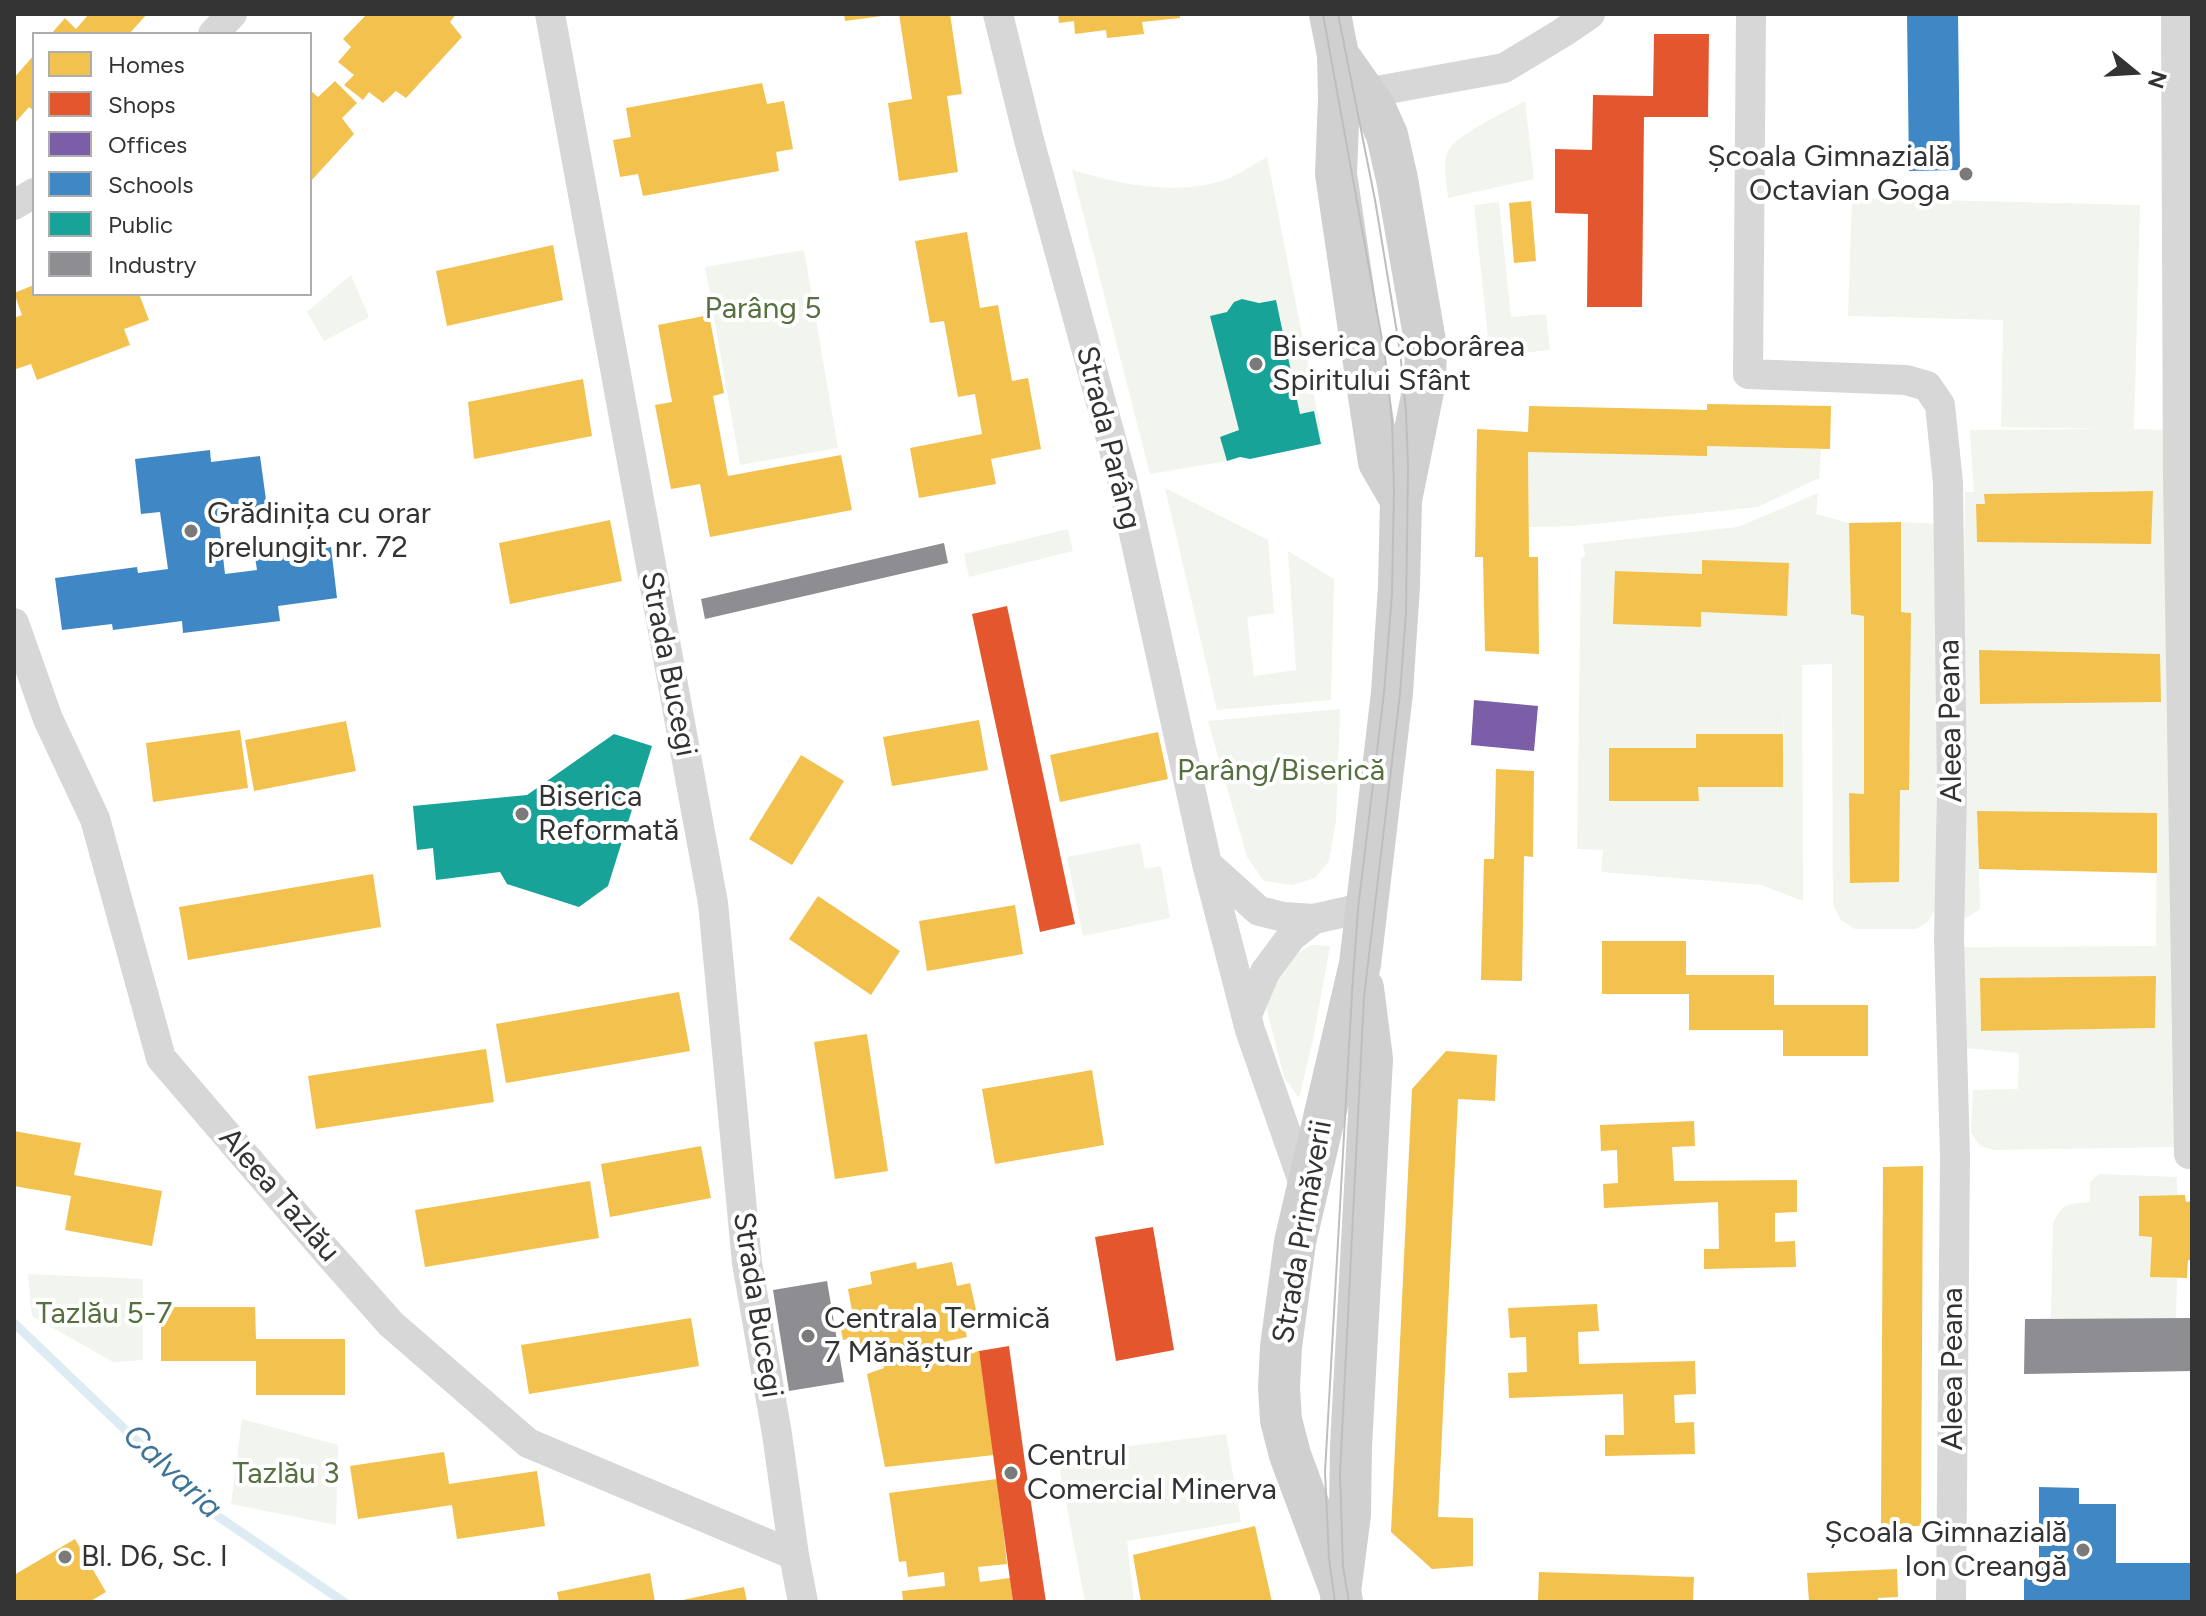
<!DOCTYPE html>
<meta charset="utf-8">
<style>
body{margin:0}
#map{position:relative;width:2206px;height:1616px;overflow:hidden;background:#fff;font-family:Figtree,sans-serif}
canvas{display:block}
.frame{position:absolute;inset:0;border:16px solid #333;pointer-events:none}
.legend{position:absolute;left:32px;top:32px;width:280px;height:264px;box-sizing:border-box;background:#fff;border:2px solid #adadad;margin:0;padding:10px 14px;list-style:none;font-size:24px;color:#333}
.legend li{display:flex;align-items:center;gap:16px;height:40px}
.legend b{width:40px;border:2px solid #adadad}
.north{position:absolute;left:2094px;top:32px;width:80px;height:80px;-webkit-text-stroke:6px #fff;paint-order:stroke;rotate:108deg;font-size:22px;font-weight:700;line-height:32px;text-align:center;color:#333}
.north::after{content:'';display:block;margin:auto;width:28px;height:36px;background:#333;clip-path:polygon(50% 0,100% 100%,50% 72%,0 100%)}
</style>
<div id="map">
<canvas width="2206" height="1616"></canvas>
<div class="frame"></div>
<ul class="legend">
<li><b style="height:22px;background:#f2c14e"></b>Homes</li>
<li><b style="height:22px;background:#e4572e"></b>Shops</li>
<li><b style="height:22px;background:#7b5ea7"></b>Offices</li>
<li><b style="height:22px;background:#3f88c5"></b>Schools</li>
<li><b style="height:22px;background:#17a398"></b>Public</li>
<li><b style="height:22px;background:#8d8d92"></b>Industry</li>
</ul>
<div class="north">N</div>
</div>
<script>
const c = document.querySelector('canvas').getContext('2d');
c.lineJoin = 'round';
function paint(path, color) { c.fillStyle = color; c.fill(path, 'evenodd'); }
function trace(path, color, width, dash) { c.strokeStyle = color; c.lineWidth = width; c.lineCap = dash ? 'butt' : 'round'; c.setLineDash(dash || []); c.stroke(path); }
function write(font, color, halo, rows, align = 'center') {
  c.font = font + ' Figtree,sans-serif'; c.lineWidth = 8; c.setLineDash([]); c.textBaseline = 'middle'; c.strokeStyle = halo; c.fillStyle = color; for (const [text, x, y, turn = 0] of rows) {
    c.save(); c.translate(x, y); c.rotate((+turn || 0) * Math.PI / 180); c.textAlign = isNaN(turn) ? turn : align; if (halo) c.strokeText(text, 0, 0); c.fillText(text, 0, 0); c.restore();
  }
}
const green = new Path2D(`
 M1525 101 1534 179 1448 198C1447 183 1441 161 1450 148 1459 134 1509 110 1525 101Z
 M1267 157 1323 441 1321 444 1314 412 1300 414 1276 300C1272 301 1267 302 1262 302 1243 303 1242 291 1227 312L1239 430 1227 461 1150 474 1072 170C1119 184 1170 195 1218 182 1235 178 1252 165 1267 157Z
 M1852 198 2140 205 2134 429 2168 430 2176 1147 1994 1150 1980 1146 1971 1132 1973 1090 2018 1089 2019 1053 1964 1048 1963 947 2156 946 2157 814 1977 811 1980 909 1965 919 1960 904 1965 492H1974L1970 430 2108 429 2001 427 2003 320 1848 316ZM2152 491 2150 544 1977 541 1976 505 1985 504V494ZM1980 650 2159 654 2161 702 1981 704ZM2156 976 2155 1028 1981 1031 1980 978Z
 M1499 202 1511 317 1546 314 1550 350 1490 356 1474 205Z
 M804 250 838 448 740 465 705 267Z
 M351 275 369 317 324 341 307 312Z
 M1707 446 1821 449 1819 478 1758 507 1574 526 1529 527 1528 452Z
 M1165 488 1268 540 1274 613 1247 617 1254 676 1296 670 1288 551 1334 579 1331 700 1217 710Z
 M1818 493 1816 514 1849 523 1851 613 1864 616V794L1850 793 1851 883 1898 882 1900 790H1908L1910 613 1901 612V522L1941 524 1935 909 1928 922 1916 929H1855L1841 920 1833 904 1832 664 1802 665 1803 901 1761 885 1601 872 1603 850 1577 849 1581 559 1585 555 1583 544 1738 527ZM1789 564 1787 616 1701 612 1615 571 1702 574ZM1784 705 1783 787H1698L1699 800 1609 801 1610 748H1696L1697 734H1783Z
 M1068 529 1073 551 969 577 964 554Z
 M1340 709 1336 820 1329 861 1315 878 1292 885 1264 881 1247 857 1208 721Z
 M1140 843 1145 869 1161 866 1170 918 1083 936 1067 857Z
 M1312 945 1330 946 1313 1040 1299 1098 1284 1077 1267 1011 1270 987 1294 955Z
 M2099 1174 2177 1177V1196H2140L2139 1236 2152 1237 2150 1277 2177 1278 2176 1318H2051L2053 1223C2063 1202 2069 1204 2090 1202V1182Z
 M28 1274 143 1279V1360L113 1362 32 1316Z
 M242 1419 338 1445 336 1525 231 1504Z
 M1226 1434 1241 1522 1127 1541 1134 1602H1085L1057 1455Z`);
const homes = new Path2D(`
 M89 14H147L129 34H51L65 18 76 29Z
 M367 14H456L450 22 462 37 406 98 396 91 383 103 369 92 363 100 344 85 354 75 338 62 351 47 343 39Z
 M844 14H882V16L845 21Z
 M899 14H950L962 94 947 96 958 172 899 181 888 103 912 99Z
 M1058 14H1180V18L1142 22 1144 34 1107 38 1106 30 1075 34 1074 21 1059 23Z
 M34 55V111L29 107 14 124V78Z
 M335 81 357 103 342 118 354 134 310 182V90L318 97Z
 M762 83 767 104 784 101 793 149 776 152 779 171 643 196 638 174 620 177 613 140 631 137 626 108Z
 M1531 201 1536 261 1514 263 1509 203Z
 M967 232 980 308 998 305 1012 381 1028 378 1041 449 991 459 996 484 919 498 910 448 982 434 975 394 958 397 944 321 930 323 915 241Z
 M553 245 563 300 447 326 436 271Z
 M34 285V294H139L149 320 124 329 130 345 37 380 31 364 16 369 14 363V318L22 315 14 293Z
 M709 315 724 393 713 396 728 476 841 455 852 510 710 537 700 484 671 489 655 405 672 402 658 325Z
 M583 379 592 436 474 459 468 402Z
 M1707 404 1831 406 1830 449 1707 446V456L1528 452 1529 557H1538L1539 654 1485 651 1483 557H1475L1477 429 1528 432 1529 406 1707 410Z
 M2153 491 2151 544 1977 542 1976 504H1985L1984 494Z
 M610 520 622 581 510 604 499 543Z
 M1901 522V612L1911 613 1909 790H1900L1899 882 1850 883 1849 793 1864 794V616L1851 614 1849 523Z
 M1702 560 1789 563 1787 616 1701 612V627L1613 624 1615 571 1702 574Z
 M1979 650 2160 654 2161 702 1980 704Z
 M979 720 988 770 892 786 883 737Z
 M346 721 356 771 254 791 245 740Z
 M240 730 248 788 153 802 146 743Z
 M1158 732 1168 779 1060 802 1050 755Z
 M1696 734H1783V787H1698L1699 801H1609V748H1696Z
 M801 755 844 781 792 865 749 839Z
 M1496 769 1534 771 1533 857 1524 856 1522 981 1481 980 1484 859H1494Z
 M1977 811 2157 813V873L1979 869Z
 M373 874 381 927 188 960 179 907Z
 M818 896 900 951 871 995 789 939Z
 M1015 905 1023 954 927 971 919 921Z
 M1602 941H1686V975H1774V1005H1868V1056H1783V1030H1689V994H1602Z
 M2156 976 2155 1028 1981 1031 1980 978Z
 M679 992 690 1051 506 1083 496 1024Z
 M867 1034 888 1171 835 1179 814 1042Z
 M486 1049 494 1102 316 1129 308 1076Z
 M1446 1051 1497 1055 1495 1101 1458 1099 1438 1517 1473 1518V1566L1432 1569 1391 1532 1412 1089Z
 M1092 1070 1104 1145 995 1164 982 1089Z
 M1694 1121 1695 1146 1672 1147 1674 1181 1797 1180V1212L1775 1213V1242L1795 1241 1796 1267 1704 1269V1249H1719L1718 1202 1604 1208 1603 1184 1618 1183 1617 1150 1601 1151 1600 1125Z
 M14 1131 81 1143 74 1175 162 1191 152 1246 65 1230 71 1196 14 1186Z
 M701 1146 711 1198 610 1217 601 1164Z
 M1923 1166 1921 1526 1881 1527 1883 1167Z
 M590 1181 599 1238 425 1267 415 1210Z
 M2185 1195 2186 1202 2192 1201V1261L2188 1260 2187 1278 2150 1277 2152 1237 2139 1236V1196Z
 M916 1262 917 1269 952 1262 957 1286 970 1283 977 1314 962 1317 967 1337 915 1348 918 1361 979 1351 994 1455 885 1467 867 1374 884 1368 881 1353 863 1358 859 1337 843 1340 839 1321 853 1317 848 1289 872 1284 870 1272Z
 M1597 1304 1599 1331 1578 1332 1579 1364 1695 1361 1696 1394 1674 1395 1675 1423 1694 1422 1695 1454 1605 1456V1435H1624L1623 1394 1509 1398 1508 1373 1527 1372 1526 1337 1510 1338 1508 1308Z
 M161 1307H255L256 1339H345V1395H256V1361H161Z
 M691 1318 699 1366 529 1394 521 1345Z
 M444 1452 449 1484 537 1471 545 1526 457 1539 452 1505 358 1519 350 1466Z
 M997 1479 1007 1564 978 1567 980 1582 1010 1578 1013 1602H903L902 1591 945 1586 944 1572 908 1577 906 1561 899 1562 889 1493Z
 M1255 1526 1272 1602H1141L1133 1555Z
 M75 1539 106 1592 89 1602H14V1575Z
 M1897 1569 1898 1597 1878 1598V1602H1809L1807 1573Z
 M1539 1572 1694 1577 1693 1602 1538 1600Z
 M650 1573 655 1602H559L557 1592Z
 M744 1587 747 1602H678V1601Z`);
const shops = new Path2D(`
 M1654 34H1709L1708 117H1644L1642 307H1587L1588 214 1555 213V149L1592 150 1593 95 1653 96Z
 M1007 606 1075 924 1040 932 972 614Z
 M1153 1227 1174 1350 1116 1361 1095 1237Z
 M1009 1346 1025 1463 1046 1602H1013L979 1351Z`);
const offices = new Path2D(`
 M1474 700 1538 706 1534 751 1471 745Z`);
const schools = new Path2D(`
 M1907 14H1958L1960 170 1909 171Z
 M210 450 211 462 260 456 267 507 218 513 225 574 257 570 255 557 331 547 337 598 278 606 280 621 183 633 182 621 113 630 112 624 62 630 55 578 137 567 138 573 168 569 160 512 141 514 135 459Z
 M2039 1487 2079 1488V1504H2116V1563H2192V1602H2024V1571H2039Z`);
const public = new Path2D(`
 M1242 299 1259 303 1276 300 1300 414 1314 411 1321 444 1250 459 1240 457 1227 461 1220 437 1239 430 1210 316 1227 312 1234 302Z
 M614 734 652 746 608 886 579 907 507 884 500 872 436 880 433 848 417 850 413 806 527 795Z`);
const industry = new Path2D(`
 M944 543 948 563 705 619 701 599Z
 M827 1281 844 1382 789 1391 773 1290Z
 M2192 1318V1371L2024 1374 2025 1319Z`);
const stream = new Path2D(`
 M14 1323 210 1511 344 1602`);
const street = new Path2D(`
 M550 14 713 903 747 1263 777 1434 794 1555 803 1602
 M998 14 1029 140 1122 479 1207 864 1250 1030 1306 1190
 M1751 14 1748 374 1906 380 1927 386 1940 405 1948 483 1952 786 1949 939 1955 1157 1951 1602
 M2176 14 2178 479 2189 1154
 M213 34 232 14
 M1349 96 1504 68 1562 33 1590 14
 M14 205 34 193
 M14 623 48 719 95 819 161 1058 328 1253 391 1324 528 1443 794 1555
 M1208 865 1259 911 1284 917 1314 919 1358 909 1366 910
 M1247 1015 1265 972 1291 937 1314 919`);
const secondary = new Path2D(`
 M1330 14 1338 55 1339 98 1336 174 1359 330 1379 462 1401 500
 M1338 55 1374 106 1387 135 1397 179 1426 347 1425 381 1401 500 1399 586 1392 693 1360 964 1295 1242 1281 1347 1279 1388 1281 1420 1290 1455 1340 1589 1342 1602
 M1341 1584 1350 1514 1351 1446 1372 1059 1363 988`);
const tram = new Path2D(`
 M1323 14 1385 356 1392 421 1394 490 1392 593 1384 693 1358 909 1352 993 1325 1472 1329 1559 1335 1602
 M1338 14 1375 200 1400 351 1406 412 1408 467 1406 612 1400 694 1364 997 1340 1474 1343 1567 1349 1602`);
const markers = [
 [1966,174,8,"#7a7a7a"],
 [1256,364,8,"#7a7a7a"],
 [191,531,8,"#7a7a7a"],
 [522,814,8,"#7a7a7a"],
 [808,1336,8,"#7a7a7a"],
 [1011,1473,8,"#7a7a7a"],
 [2083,1550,8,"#7a7a7a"],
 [65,1557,8,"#7a7a7a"]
];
const poiNames = [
 ["Școala Gimnazială",1950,157,"right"],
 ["Octavian Goga",1950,191,"right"],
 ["Biserica Coborârea",1272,347],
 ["Spiritului Sfânt",1272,381],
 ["Grădinița cu orar",207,514],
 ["prelungit nr. 72",207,548],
 ["Biserica",538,797],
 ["Reformată",538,831],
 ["Centrala Termică",824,1319],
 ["7 Mănăștur",824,1353],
 ["Centrul",1027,1456],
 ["Comercial Minerva",1027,1490],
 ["Școala Gimnazială",2067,1533,"right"],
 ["Ion Creangă",2067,1567,"right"],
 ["Bl. D6, Sc. I",81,1557]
];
const parkNames = [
 ["Parâng 5",763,309],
 ["Parâng/Biserică",1281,771],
 ["Tazlău 5-7",104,1314],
 ["Tazlău 3",286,1474]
];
const streetNames = [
 ["Strada Parâng",1108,438,76],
 ["Strada Bucegi",668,664,79],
 ["Aleea Peana",1951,721,-91],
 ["Aleea Tazlău",279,1195,49],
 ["Strada Primăverii",1303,1232,-80],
 ["Strada Bucegi",757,1305,81],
 ["Aleea Peana",1953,1369,-90]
];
const waterNames = [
 ["Calvaria",172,1472,43]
];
paint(green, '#f1f5ed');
paint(homes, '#f2c14e');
paint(shops, '#e4572e');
paint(offices, '#7b5ea7');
paint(schools, '#3f88c5');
paint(public, '#17a398');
paint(industry, '#8d8d92');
trace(stream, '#ddebf3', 9);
trace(street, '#d7d7d7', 30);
trace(secondary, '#d0d0d0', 42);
trace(tram, '#bebebe', 2);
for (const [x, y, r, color] of markers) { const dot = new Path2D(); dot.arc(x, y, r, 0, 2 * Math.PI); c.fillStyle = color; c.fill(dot); trace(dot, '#fff', 3); }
write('30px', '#333', '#fff', poiNames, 'left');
write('30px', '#56703f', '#fff', parkNames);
write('30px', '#333', '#fff', streetNames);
write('italic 32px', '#3f7597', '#fff', waterNames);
</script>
